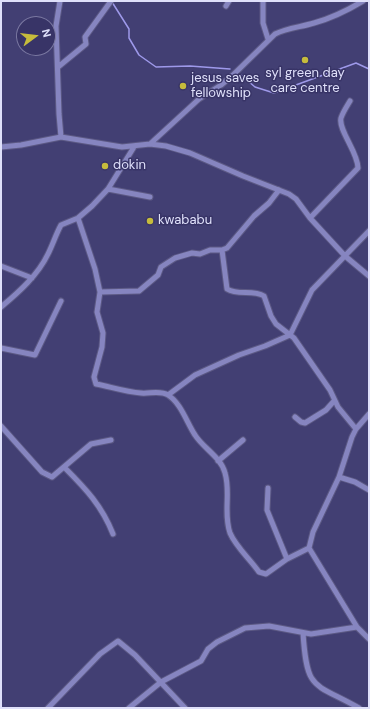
<!DOCTYPE html>
<style>
body{margin:0}
#map{position:relative;width:370px;height:709px;overflow:hidden;background:#423f73;font-family:"DM Sans",sans-serif}
canvas{display:block}
.frame{position:absolute;inset:0;border:2px solid #dfe0fa;pointer-events:none}
.north{position:absolute;left:16px;top:16px;width:40px;height:40px;box-sizing:border-box;background:#383467;border:1px solid #7b79a2;border-radius:50%;rotate:75deg;font-size:11px;font-weight:700;line-height:16px;text-align:center;color:#dfe0fa}
.north::after{content:'';display:block;margin:auto;width:14px;height:18px;background:#c6bc3c;clip-path:polygon(50% 0,100% 100%,50% 72%,0 100%)}
</style>
<div id="map">
<canvas width="370" height="709"></canvas>
<div class="frame"></div>
<div class="north">N</div>
</div>
<script>
const c = document.querySelector('canvas').getContext('2d');
c.lineJoin = 'round';
function trace(path, color, width, dash) { c.strokeStyle = color; c.lineWidth = width; c.lineCap = dash ? 'butt' : 'round'; c.setLineDash(dash || []); c.stroke(path); }
function write(font, color, halo, rows, align = 'center') {
  c.font = font + ' "DM Sans",sans-serif'; c.lineWidth = 3; c.setLineDash([]); c.textBaseline = 'middle'; c.strokeStyle = halo; c.fillStyle = color; for (const [text, x, y, turn = 0] of rows) {
    c.save(); c.translate(x, y); c.rotate((+turn || 0) * Math.PI / 180); c.textAlign = isNaN(turn) ? turn : align; if (halo) c.strokeText(text, 0, 0); c.fillText(text, 0, 0); c.restore();
  }
}
const stream = new Path2D(`
 M112 2 129 29V38L139 55 156 67 190 66 230 69
 M241 75 255 87 274 93 356 63 369 69`);
const street = new Path2D(`
 M60 1 56 26 59 114 61 137
 M263 1V23L268 39
 M226 6 229 1
 M58 67 86 44 85 37 111 1
 M150 144 199 99 221 85 233 75 275 34C287 28 301 27 314 23 332 18 348 10 363 1
 M1 147 21 145 61 137 122 147 150 144 166 146 190 153 243 176 289 194 296 199 310 218 345 256 369 276
 M108 189 150 197
 M78 218 95 269 100 292 97 312 103 333 102 347 94 377 96 384C111 387 126 392 141 393 149 394 160 390 168 395 181 403 187 423 195 435 203 448 221 457 225 473 231 493 223 513 230 533 236 547 250 559 259 572L266 574 287 559 309 548
 M310 218 358 168C358 152 338 130 341 118 343 112 347 106 350 101
 M222 250 227 289C238 296 253 289 264 296L271 316 276 324 294 338 330 390 338 407 356 429
 M1 266 32 278
 M100 292 139 291 158 275 161 267 175 258 192 253 200 254 210 250H222L227 248 254 216 269 203 279 190
 M1 307C19 292 38 275 48 254 53 244 56 234 61 225L78 218 92 206 108 189 134 147
 M1 348 35 355 61 301
 M168 395 195 375 239 355 265 346 290 335 312 290 369 231
 M369 414 356 429 352 437 339 477 313 532 309 548 357 627 369 639
 M295 417 301 422 305 423 326 410 334 401
 M1 426 42 472 52 477 91 444 111 440
 M218 461 243 440
 M65 468C86 489 102 506 113 534
 M339 477 355 482 369 490
 M268 488 267 510 287 559
 M303 633C307 692 313 682 359 708
 M48 708 100 654 118 641 135 655 185 708
 M129 708 161 682 201 661 208 649 217 642 245 628 269 626 311 634 357 627`);
const markers = [
 [305,60,4,"#c6bc3c"],
 [183,86,4,"#c6bc3c"],
 [105,166,4,"#c6bc3c"],
 [150,221,4,"#c6bc3c"]
];
const poiNames = [
 ["syl green day",305,74,"center"],
 ["care centre",305,89,"center"],
 ["jesus saves",191,79],
 ["fellowship",191,94],
 ["dokin",113,166],
 ["kwababu",158,221]
];
trace(stream, '#9e99ea', 1.5);
trace(street, '#5c5984', 7);
trace(street, '#8685c0', 5);
for (const [x, y, r, color] of markers) { const dot = new Path2D(); dot.arc(x, y, r, 0, 2 * Math.PI); c.fillStyle = color; c.fill(dot); trace(dot, '#383467', 1.5); }
write('13px', '#dfe0fa', '#383467', poiNames, 'left');
</script>
